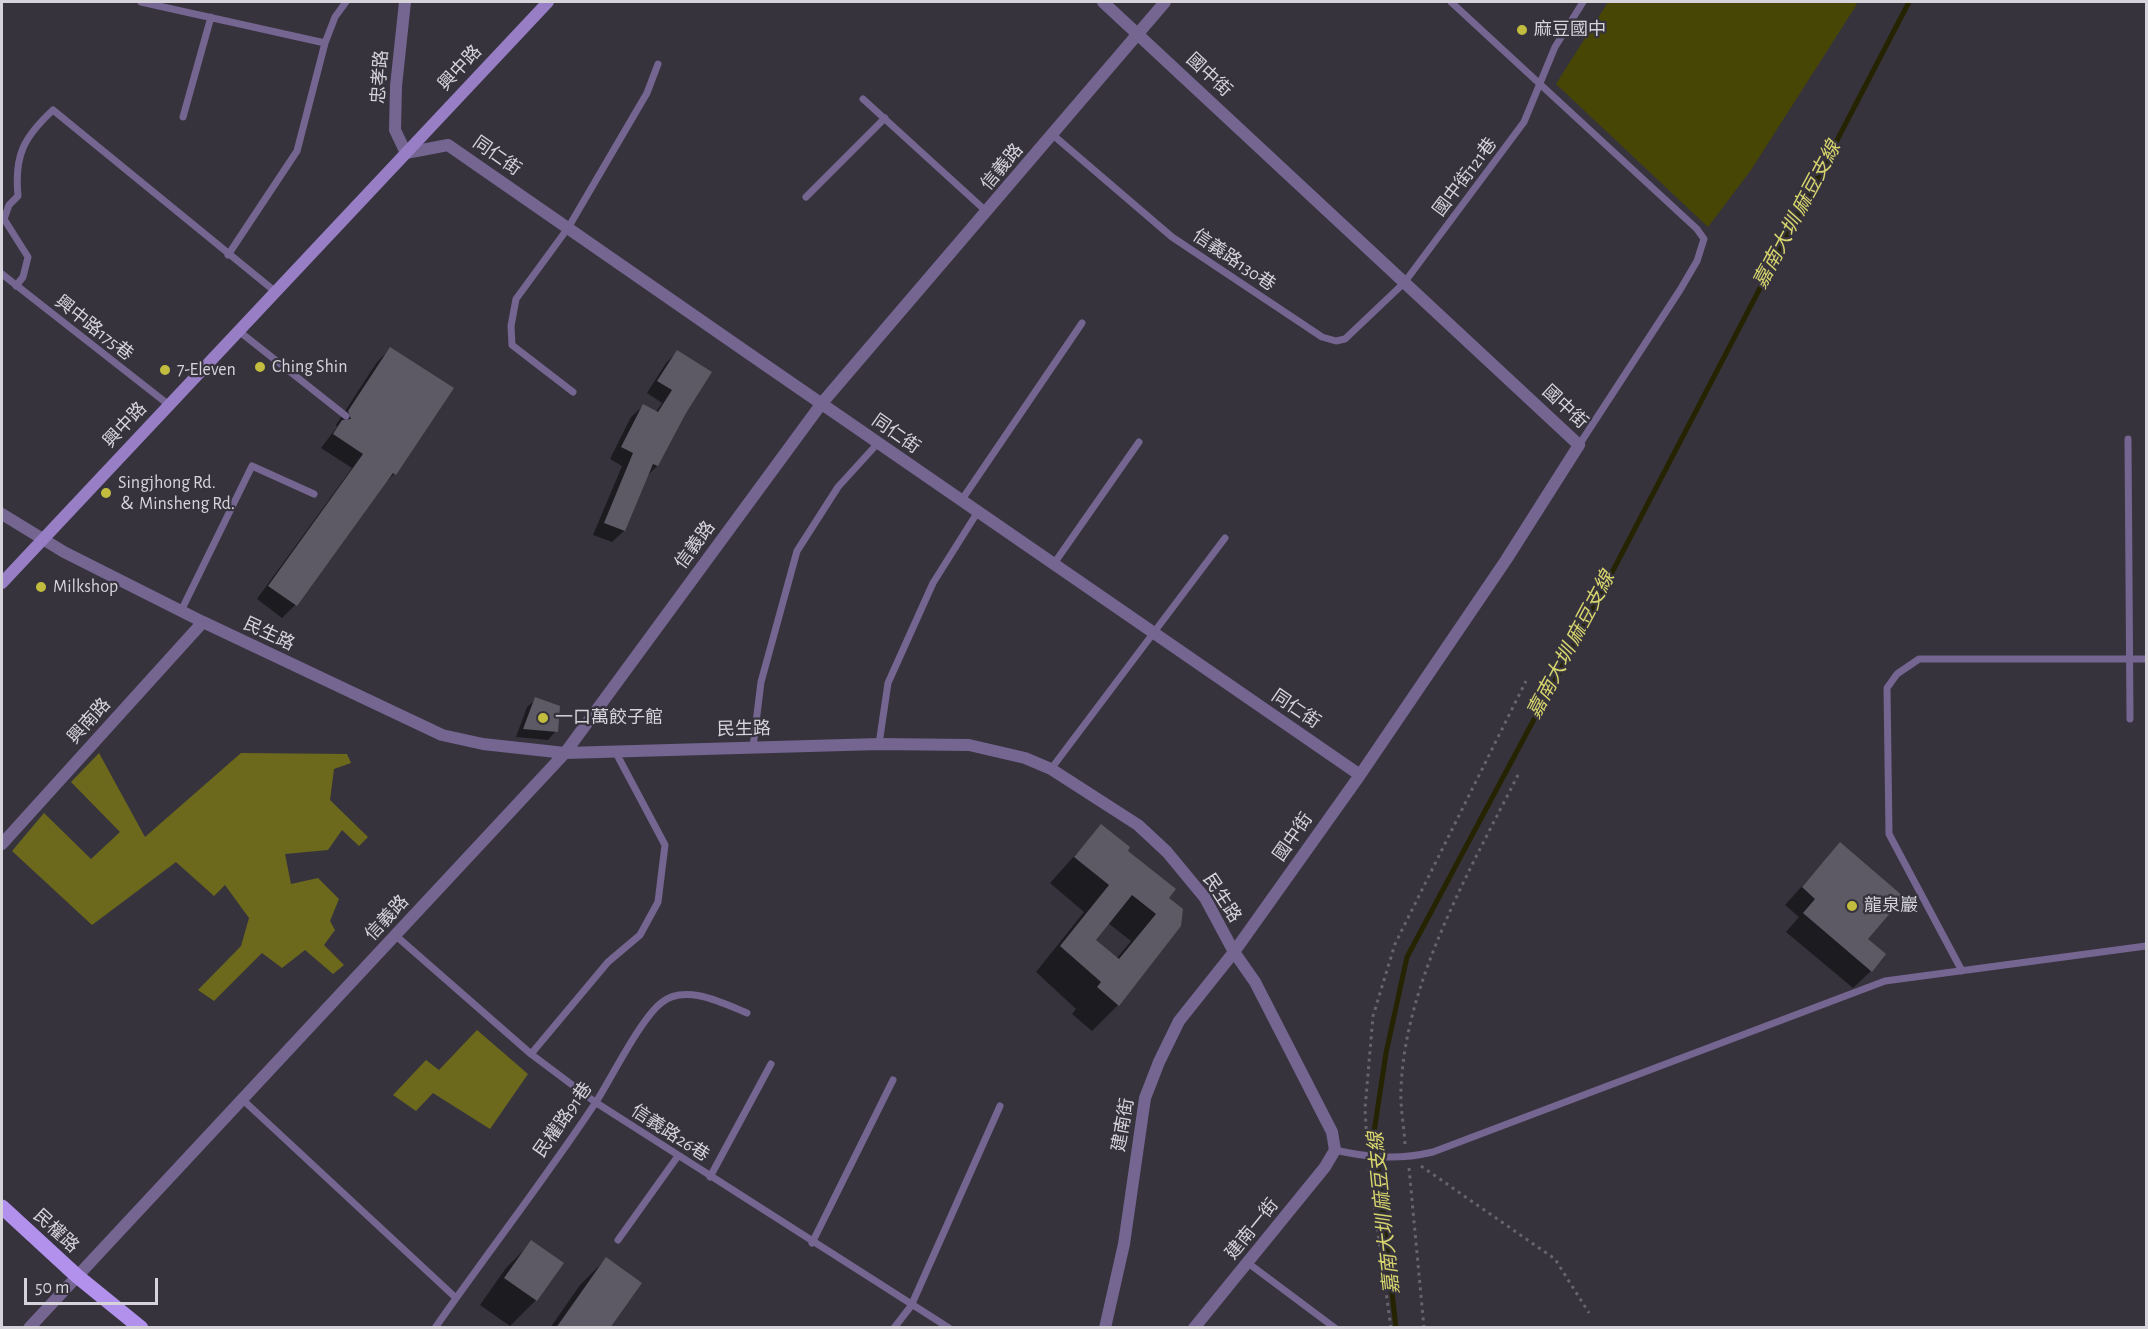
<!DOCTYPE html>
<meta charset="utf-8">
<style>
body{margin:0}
#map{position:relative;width:2148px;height:1329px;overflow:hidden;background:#36333d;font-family:"Alegreya Sans",sans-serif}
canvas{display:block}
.frame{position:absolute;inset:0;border:3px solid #d6d4da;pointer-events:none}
.scale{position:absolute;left:24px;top:1278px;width:134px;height:27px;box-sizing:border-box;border:3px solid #d6d4da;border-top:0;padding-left:8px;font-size:18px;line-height:21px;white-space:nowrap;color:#d6d4da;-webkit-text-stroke:4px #36333d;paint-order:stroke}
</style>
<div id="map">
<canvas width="2148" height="1329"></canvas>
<div class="frame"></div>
<div class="scale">50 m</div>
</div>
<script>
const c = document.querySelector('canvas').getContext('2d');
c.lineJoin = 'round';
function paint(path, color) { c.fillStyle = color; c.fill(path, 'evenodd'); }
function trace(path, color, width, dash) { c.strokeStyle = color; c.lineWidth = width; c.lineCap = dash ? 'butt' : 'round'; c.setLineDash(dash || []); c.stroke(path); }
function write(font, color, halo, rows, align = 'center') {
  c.font = font + ' "Alegreya Sans","Noto Sans TC",sans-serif'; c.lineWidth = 4.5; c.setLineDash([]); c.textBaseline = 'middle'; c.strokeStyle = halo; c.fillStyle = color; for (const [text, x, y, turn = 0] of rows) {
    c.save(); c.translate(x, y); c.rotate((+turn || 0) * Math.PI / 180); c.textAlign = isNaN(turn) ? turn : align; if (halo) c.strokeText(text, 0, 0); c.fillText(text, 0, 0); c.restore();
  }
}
const green = new Path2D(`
 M1608 2H1854L1857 4 1751 170 1708 227 1556 84Z`);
const forest = new Path2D(`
 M99 753 145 837 241 753 347 754 351 763 334 769 330 800 368 837 359 846 342 830 328 850 285 854 291 884 318 878 339 899 330 921 335 930 324 945 344 965 333 974 305 950 282 968 262 953 214 1001 198 990 241 946 249 918 225 885 214 896 176 862 92 925 12 851 44 813 91 859 120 832 71 782Z
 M477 1030 528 1074 490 1129 433 1093 416 1111 393 1095 426 1060 439 1070Z`);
const shadow = new Path2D(`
 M390 349 452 389 394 474 381 487 295 605 282 618 257 599 352 468 321 448 337 427 336 425 377 362Z
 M677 352 685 412 657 466 646 477 624 531 612 542 593 535 622 466 610 459 631 417 643 406 656 412 662 403 647 393 666 363Z
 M536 699 556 731 548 740 516 737 527 707Z
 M1101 826 1167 898 1118 1005 1092 1031 1072 1014 1076 1009 1036 972 1084 912 1050 883ZM1108 923 1131 941 1117 958 1094 940Z
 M1840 844 1866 939 1871 971 1853 988 1786 932 1799 917 1785 905Z
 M532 1242 562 1263 536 1300 510 1326 480 1305 506 1268Z
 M606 1259 609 1328H550L580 1285Z`);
const stream = new Path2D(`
 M1396 1328 1374 1132 1386 1053 1407 957 1594 607 1909 2`);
const building = new Path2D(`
 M390 347 454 388 396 475 393 473 297 606 268 586 363 454 333 434 342 420 351 419 348 411Z
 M677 350 712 372 686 413 658 466 653 464 625 531 604 523 633 453 621 447 643 404 658 412 672 390 657 381Z
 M535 697 560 706 558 732 523 729Z
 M1101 824 1130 847 1128 851 1176 889 1169 898 1183 909 1181 926 1119 1006 1097 987 1101 982 1060 946 1109 885 1074 857ZM1132 895 1156 914 1119 959 1096 940Z
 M1840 842 1904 897 1868 939 1886 954 1872 972 1803 913 1815 899 1802 887Z
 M531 1240 564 1263 537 1301 504 1278Z
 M606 1257 642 1283 610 1328H556Z`);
const path = new Path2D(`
 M1367 1144 1365 1109 1373 1016 1395 944 1526 681
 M1405 1144C1404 1126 1400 1107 1401 1089 1405 981 1471 868 1519 773
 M1421 1166 1555 1259 1589 1313
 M1409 1168 1424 1328
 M1369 1169 1391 1328`);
const lane = new Path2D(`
 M141 2 325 43
 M1451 2 1697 229 1704 239 1697 261 1680 290 1579 445
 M863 99 987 212
 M183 117 211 17
 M1053 135 1172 237 1322 337 1336 341 1345 339 1404 283 1524 122 1555 47 1583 2
 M806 197 885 118
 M228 255 297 151 325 43 335 17 346 2
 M2 274 169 405
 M16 286 23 277 28 257 4 219 9 205 18 196C14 155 24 137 53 110L277 293
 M240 332 346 416
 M573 392 512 345 511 326 516 299 568 228 647 93 658 64
 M2128 439 2130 719
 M961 501 1082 323
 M1053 565 1139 442
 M181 611 252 466 314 494
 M879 744 888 683 933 583 977 513
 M753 747 761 682 797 551 838 487 878 443
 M1051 769 1225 538
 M395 935 531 1054 595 1102 949 1328
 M1962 971 1889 834 1887 688 1897 674 1919 659H2146
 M531 1054 608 962 640 935 658 902 665 845 615 751
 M243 1100 456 1298
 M1335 1150C1369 1158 1399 1160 1433 1152L1885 981 2146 946
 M710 1177 771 1064
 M618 1240 678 1156
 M812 1243 893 1080
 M1248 1263 1335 1328
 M435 1328C488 1252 545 1179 596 1102 612 1077 640 1020 661 1003 684 983 723 1003 747 1013
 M894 1328 911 1306 1000 1106`);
const street = new Path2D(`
 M405 2 396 86 395 130 406 153 448 145C752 355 1054 567 1360 775
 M1103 2 1579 445 1506 560 1360 775 1234 952 1179 1021 1159 1062 1145 1098 1124 1244 1105 1328
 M2 514 64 552 203 622 442 735 483 744 565 753 879 744 969 745 1025 758 1051 769 1138 825 1167 852 1205 898 1234 952 1255 982 1332 1132 1335 1150 1325 1167 1194 1328
 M2 844 203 622
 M29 1328 565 753 822 403 1165 2`);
const secondary = new Path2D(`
 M2 583 548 2`);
const primary = new Path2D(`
 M2 1207 77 1276 141 1328`);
const markers = [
 [1522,30,6,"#c2bd3f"],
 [260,367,6,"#c2bd3f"],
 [165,370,6,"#c2bd3f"],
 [106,493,6,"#c2bd3f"],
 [41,587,6,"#c2bd3f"],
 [543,718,6,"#c2bd3f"],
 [1852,906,6,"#c2bd3f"]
];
const poiNames = [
 ["麻豆國中",1534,30],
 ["Ching Shin",272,367],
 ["7-Eleven",177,370],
 ["Singjhong Rd.",118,483],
 ["＆ Minsheng Rd.",118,504],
 ["Milkshop",53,587],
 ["一口萬餃子館",555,718],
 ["龍泉巖",1864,906]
];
const streetNames = [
 ["興中路",460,68,-47],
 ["國中街",1209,75,43],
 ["忠孝路",380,77,-86],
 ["同仁街",497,156,35],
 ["信義路",1002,167,-50],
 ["國中街121巷",1465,177,-53],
 ["信義路130巷",1234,260,34],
 ["興中路175巷",94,328,38],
 ["國中街",1565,407,43],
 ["興中路",125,425,-47],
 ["同仁街",896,434,35],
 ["信義路",695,545,-54],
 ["民生路",269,634,25],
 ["同仁街",1296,709,34],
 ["興南路",89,721,-48],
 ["民生路",744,729,-1],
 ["國中街",1293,837,-55],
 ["民生路",1222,898,57],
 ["信義路",387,918,-47],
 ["民權路91巷",563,1120,-55],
 ["建南街",1123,1125,-80],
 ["信義路26巷",670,1133,33],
 ["建南一街",1252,1229,-51],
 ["民權路",56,1231,43]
];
const waterNames = [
 ["嘉南大圳 麻豆支線",1797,215,-62],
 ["嘉南大圳 麻豆支線",1571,645,-62],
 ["嘉南大圳 麻豆支線",1384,1213,-96]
];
paint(green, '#484605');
paint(forest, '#6c691c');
paint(shadow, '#0007');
trace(stream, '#262400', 5);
paint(building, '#5d5a65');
trace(path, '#67646d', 3, [3, 4.5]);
trace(lane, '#746591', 7);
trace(street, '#746591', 12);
trace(secondary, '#977ec5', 12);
trace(primary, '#b291ed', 15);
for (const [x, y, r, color] of markers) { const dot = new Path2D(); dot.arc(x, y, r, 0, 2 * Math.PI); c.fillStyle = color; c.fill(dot); trace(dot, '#36333d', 2); }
write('18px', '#d6d4da', '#36333d', poiNames, 'left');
write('18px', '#d6d4da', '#36333d', streetNames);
write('italic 20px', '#d6d46c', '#36333d', waterNames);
</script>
